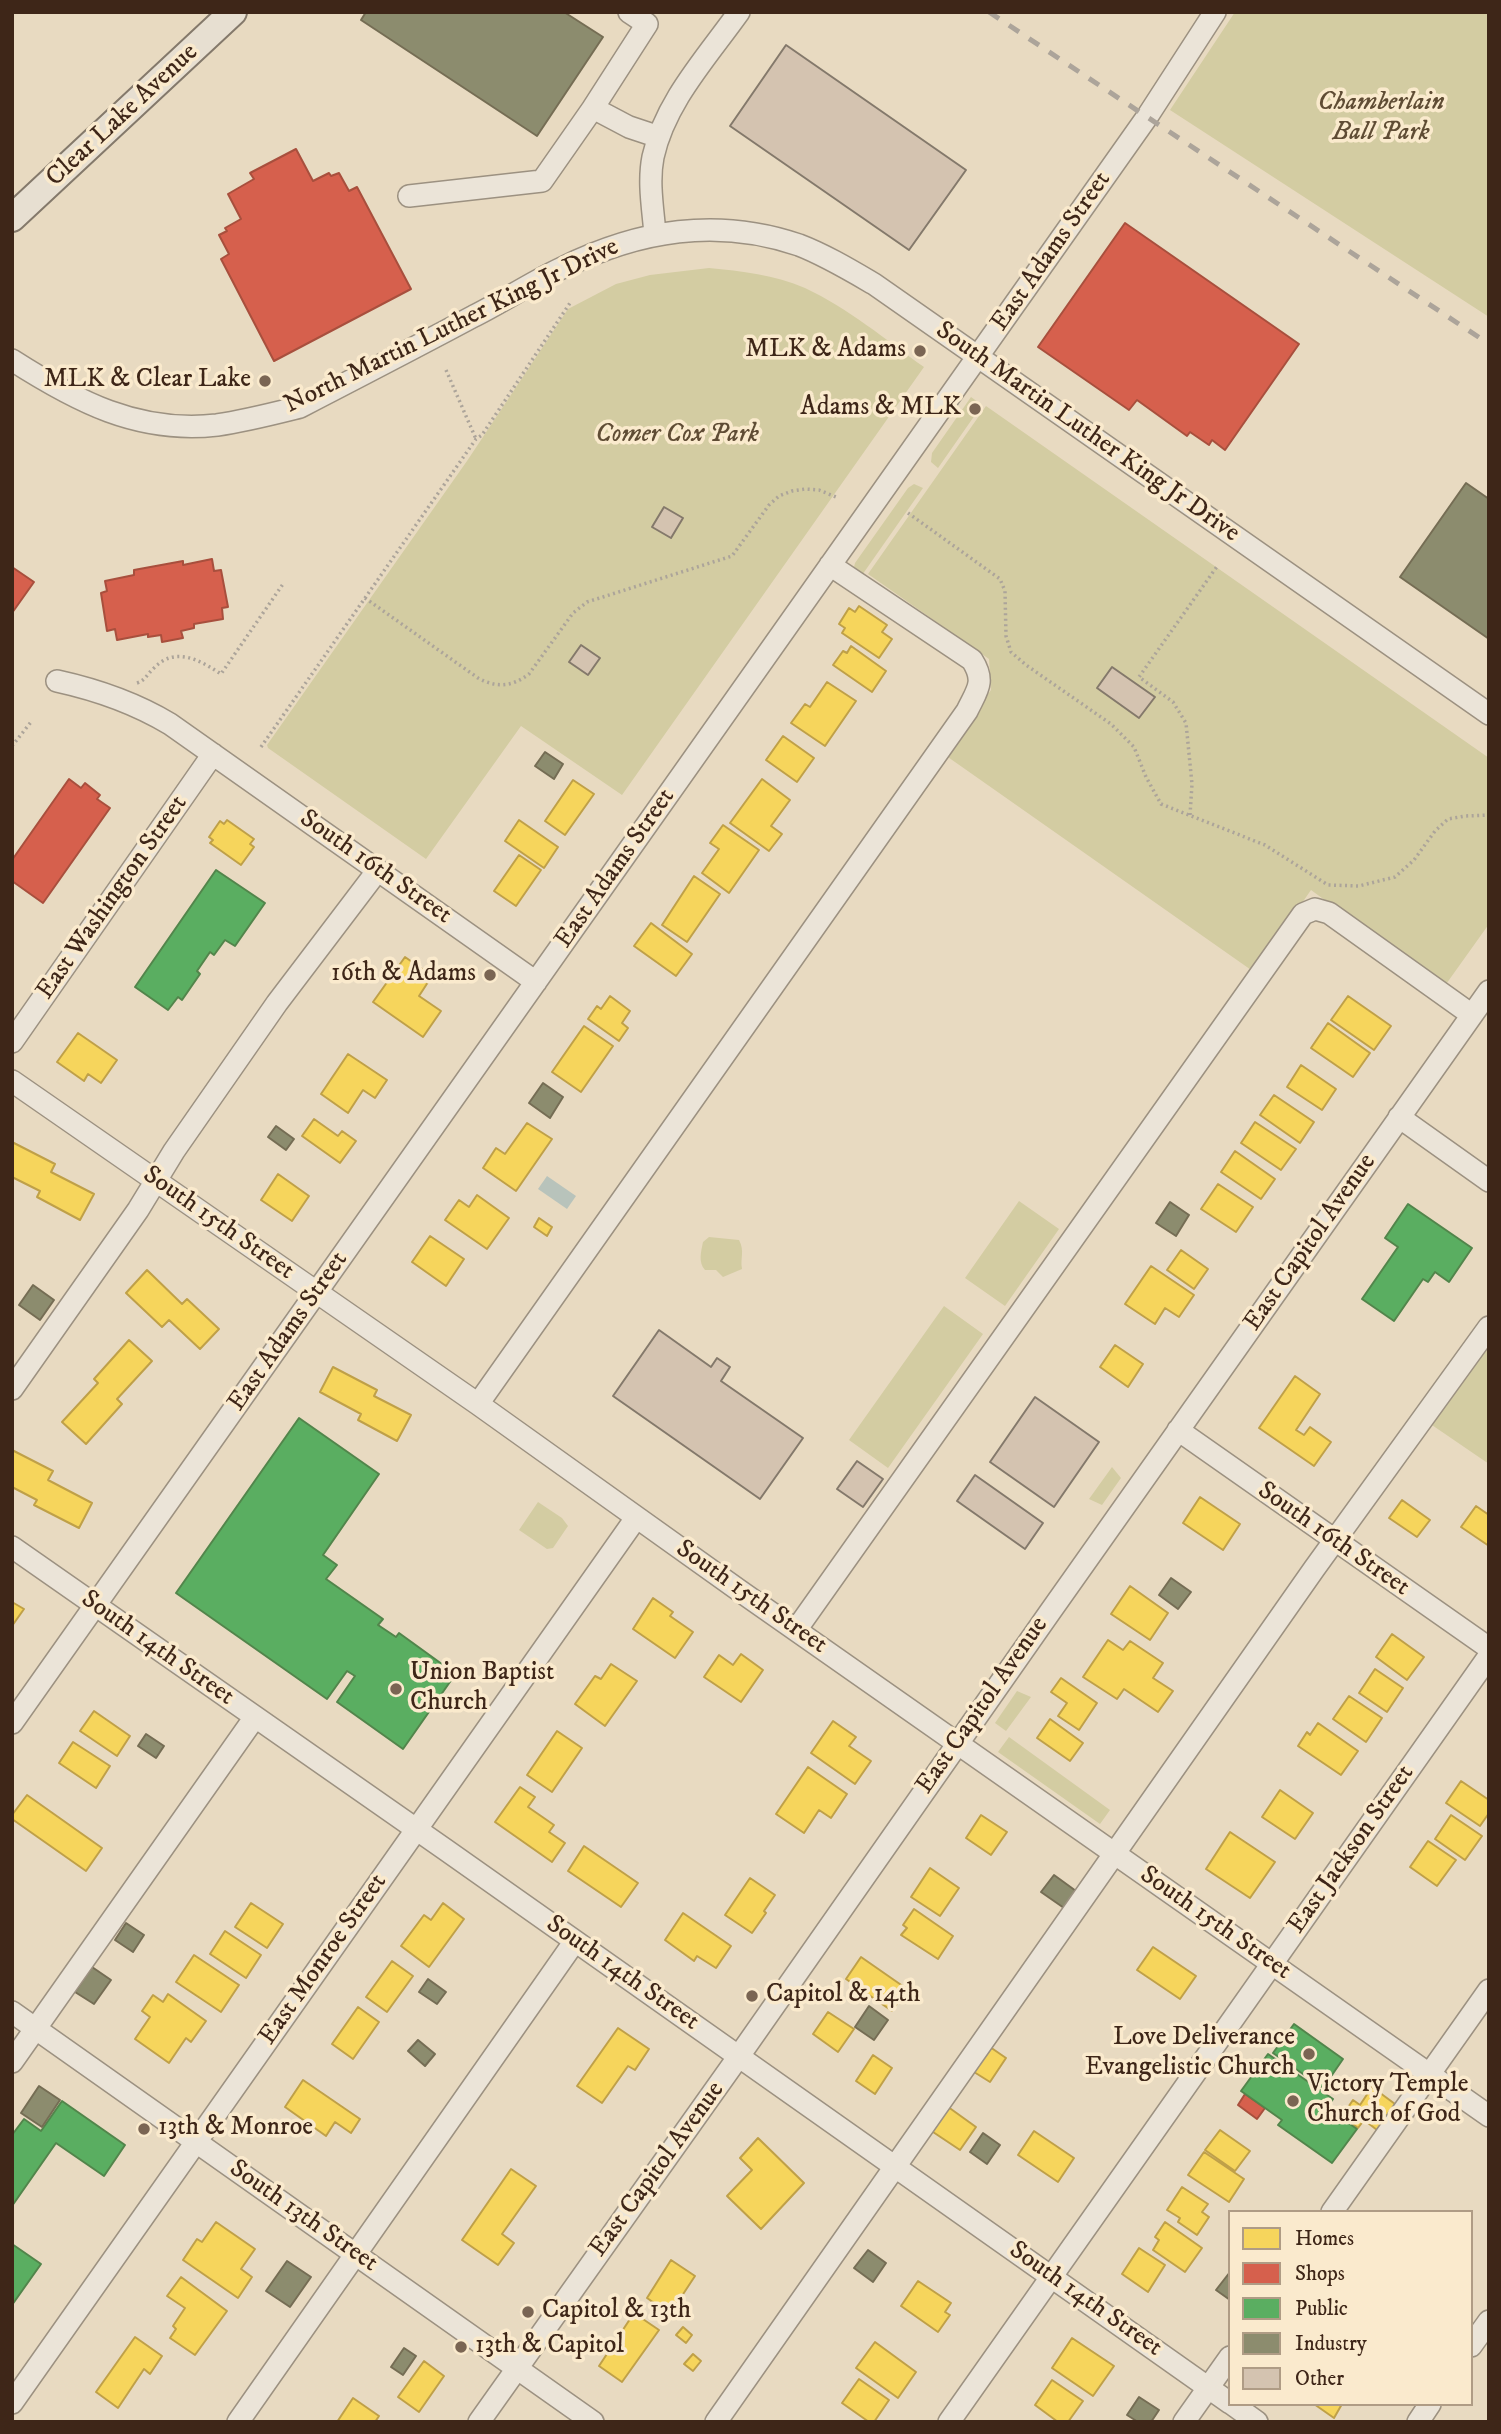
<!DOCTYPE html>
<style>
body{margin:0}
#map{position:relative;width:1501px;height:2434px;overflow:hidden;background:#e8dac1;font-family:"IM FELL DW Pica",serif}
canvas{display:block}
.frame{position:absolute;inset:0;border:14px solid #3e2618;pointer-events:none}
.legend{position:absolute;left:1228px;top:2210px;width:245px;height:196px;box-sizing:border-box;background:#faeacd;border:2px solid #af9c85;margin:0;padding:9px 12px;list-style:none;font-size:21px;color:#3e2618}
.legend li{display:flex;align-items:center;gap:14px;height:35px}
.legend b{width:35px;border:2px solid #af9c85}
</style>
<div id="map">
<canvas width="1501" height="2434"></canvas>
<div class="frame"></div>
<ul class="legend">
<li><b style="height:19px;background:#f6d55c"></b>Homes</li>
<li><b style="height:19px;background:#d6604d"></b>Shops</li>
<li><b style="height:19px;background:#5aae61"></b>Public</li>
<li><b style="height:19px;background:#8c8c6e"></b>Industry</li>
<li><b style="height:19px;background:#d4c3b0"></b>Other</li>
</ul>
</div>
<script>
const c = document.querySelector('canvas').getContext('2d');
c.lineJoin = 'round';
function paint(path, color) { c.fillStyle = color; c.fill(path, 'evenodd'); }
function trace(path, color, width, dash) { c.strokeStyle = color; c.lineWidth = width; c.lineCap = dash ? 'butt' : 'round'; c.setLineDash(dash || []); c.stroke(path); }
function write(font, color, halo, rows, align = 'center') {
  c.font = font + ' "IM FELL DW Pica",serif'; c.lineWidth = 7; c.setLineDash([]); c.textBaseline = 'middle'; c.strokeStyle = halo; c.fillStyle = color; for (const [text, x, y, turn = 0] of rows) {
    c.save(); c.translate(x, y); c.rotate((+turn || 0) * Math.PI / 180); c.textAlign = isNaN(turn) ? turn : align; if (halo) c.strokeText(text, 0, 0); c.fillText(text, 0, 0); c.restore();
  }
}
const green = new Path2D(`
 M1235 12H1489V317L1170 110Z
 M709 268C741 271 775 275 805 288 848 308 886 340 924 367L622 795 521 726 426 859 268 748 267 745 467 461 568 309 616 284 650 275Z
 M971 397 982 405 938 468 931 462 932 453Z
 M986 406 1489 758V924L1444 987 1311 890 1254 972 945 755 991 690 989 659 868 574Z
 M914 484 923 488 860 578 853 571 855 563 908 488Z
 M1019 1201 1059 1229 1005 1306 965 1278Z
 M709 1237 739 1240C745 1251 740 1258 742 1269L723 1277 716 1270H705C698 1262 701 1252 703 1242Z
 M944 1306 983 1334 888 1468 849 1440Z
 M1489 1335V1464L1429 1423Z
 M1112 1467 1121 1478 1102 1505 1089 1499Z
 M538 1502 562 1518 568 1526 553 1548 547 1549 519 1530Z
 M1017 1691 1031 1697 1006 1731 995 1723Z
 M1009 1737 1110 1810 1100 1824 998 1752Z`);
const water = new Path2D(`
 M547 1176 576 1196 567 1209 538 1189Z`);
const homes = new Path2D(`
 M859 606 887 625 882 632 892 639 879 658 842 633 845 628 839 624 849 608 855 612Z
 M851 646 886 671 872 692 833 665 843 651 847 653Z
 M827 682 856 701 825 746 791 723 805 704 810 707Z
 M783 736 814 758 797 782 766 760Z
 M762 779 790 800 771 826 782 834 769 851 730 823Z
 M573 780 594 794 565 835 545 821Z
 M227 820 254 839 250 844 254 847 241 865 210 843 213 840 209 837 220 821 224 824Z
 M519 820 558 847 544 868 505 841Z
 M723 825 759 850 729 893 702 873 719 849 710 843Z
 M519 855 541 870 516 906 494 891Z
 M694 876 720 894 687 942 662 925Z
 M651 923 692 954 676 976 634 946Z
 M405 957 432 976 419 996 441 1011 423 1037 373 1002Z
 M610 996 630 1011 622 1023 628 1028 619 1041 588 1019 597 1006 601 1009Z
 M1348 996 1391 1026 1374 1050 1331 1020Z
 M1328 1023 1370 1053 1353 1077 1311 1048Z
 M584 1026 613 1046 581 1092 552 1072Z
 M78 1033 117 1060 101 1083 88 1074 84 1081 57 1062Z
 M348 1054 387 1080 375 1098 363 1090 348 1113 321 1094Z
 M1301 1065 1336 1089 1322 1110 1287 1087Z
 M1274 1095 1314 1122 1300 1143 1260 1115Z
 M314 1119 338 1136 342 1131 356 1141 340 1163 302 1136Z
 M1255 1122 1296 1149 1281 1170 1241 1143Z
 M527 1123 552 1139 516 1191 483 1168 496 1148 505 1154Z
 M12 1142 55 1164 51 1172 94 1194 80 1220 37 1197 40 1191 12 1177Z
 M1235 1151 1275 1179 1261 1199 1221 1172Z
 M278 1174 309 1196 292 1221 261 1200Z
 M1218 1184 1253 1207 1236 1232 1201 1209Z
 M477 1195 509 1218 487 1249 445 1220 459 1200 469 1207Z
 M539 1218 552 1227 547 1236 534 1227Z
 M430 1236 464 1259 446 1286 412 1262Z
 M1181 1250 1208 1269 1194 1289 1167 1270Z
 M1151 1266 1194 1295 1179 1317 1165 1308 1155 1324 1125 1304Z
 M147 1270 182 1304 187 1299 219 1329 200 1349 169 1320 162 1327 126 1293Z
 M129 1340 152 1361 117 1399 122 1404 86 1444 62 1422 98 1383 94 1379Z
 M1115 1345 1143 1364 1128 1387 1100 1367Z
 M333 1367 377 1390 374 1396 411 1415 397 1441 358 1420 361 1414 320 1392Z
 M1295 1376 1320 1394 1296 1430 1304 1435 1310 1427 1331 1442 1314 1466 1259 1428Z
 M12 1450 53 1471 48 1480 92 1503 79 1528 34 1505 37 1500 12 1487Z
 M1200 1497 1240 1524 1223 1550 1183 1523Z
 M1402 1500 1430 1520 1417 1537 1389 1518Z
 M1476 1506 1489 1515V1546L1461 1527Z
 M1130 1586 1168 1613 1150 1640 1111 1614Z
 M653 1598 673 1612 670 1616 693 1632 675 1658 633 1629Z
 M12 1602 24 1609 12 1626Z
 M1392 1634 1424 1657 1407 1680 1376 1657Z
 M1108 1640 1123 1650 1130 1641 1163 1663 1153 1678 1173 1691 1158 1712 1124 1689 1117 1699 1083 1677Z
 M741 1654 763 1670 741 1702 704 1677 719 1655 733 1665Z
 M611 1664 637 1681 605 1726 575 1704 595 1676 601 1679Z
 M1375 1669 1403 1688 1387 1712 1359 1693Z
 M1061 1678 1097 1703 1079 1730 1058 1716 1067 1703 1051 1692Z
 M1349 1696 1382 1718 1366 1742 1333 1719Z
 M94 1711 130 1736 117 1756 80 1731Z
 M1050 1719 1083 1743 1070 1761 1037 1738Z
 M833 1721 856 1737 849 1746 871 1761 855 1784 811 1753Z
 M1318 1723 1358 1751 1341 1775 1298 1746 1307 1732 1310 1735Z
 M557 1731 582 1748 552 1792 527 1775Z
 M73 1742 110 1766 96 1788 59 1763Z
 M808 1767 847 1794 831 1818 819 1810 804 1833 776 1814Z
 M1461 1781 1489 1800V1813L1480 1826 1446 1803Z
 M520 1787 535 1797 528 1807 554 1825 549 1832 565 1843 552 1862 495 1822Z
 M1280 1790 1313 1813 1295 1839 1262 1817Z
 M27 1795 102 1848 86 1871 12 1819V1815Z
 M981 1815 1007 1832 991 1855 966 1838Z
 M1451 1815 1482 1836 1465 1860 1435 1839Z
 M1230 1832 1275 1862 1250 1898 1206 1869Z
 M1428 1841 1456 1860 1437 1886 1410 1867Z
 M584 1846 638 1883 621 1907 568 1871Z
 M930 1868 959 1888 940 1916 911 1897Z
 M750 1878 775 1895 764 1911 766 1913 752 1933 725 1915Z
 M251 1903 283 1924 267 1948 235 1927Z
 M443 1903 464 1919 429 1967 401 1946 424 1915 431 1920Z
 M914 1909 953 1936 938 1959 901 1935 907 1928 903 1925Z
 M683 1913 731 1946 716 1968 697 1956 694 1961 665 1940Z
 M225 1931 261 1955 246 1978 210 1954Z
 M1153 1947 1196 1976 1180 1999 1137 1970Z
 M194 1955 239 1985 221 2012 176 1982Z
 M861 1957 907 1989 892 2011 846 1979Z
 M392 1961 413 1976 387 2012 366 1997Z
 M168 1994 206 2021 191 2042 186 2038 169 2063 135 2039 150 2017 142 2011 153 1995 163 2002Z
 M358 2007 379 2022 353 2059 332 2044Z
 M828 2012 854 2029 838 2052 813 2034Z
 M618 2028 649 2049 635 2070 628 2066 602 2103 577 2086Z
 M990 2047 1006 2058 990 2082 974 2072Z
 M873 2055 892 2068 875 2094 856 2081Z
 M303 2080 360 2119 351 2133 335 2122 326 2136 285 2107Z
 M1372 2087 1395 2104 1377 2130 1364 2120 1358 2128 1342 2116 1353 2100 1360 2105Z
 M944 2104 976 2127 960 2150 927 2128Z
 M1220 2130 1250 2151 1235 2171 1205 2150Z
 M1034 2131 1074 2158 1058 2182 1018 2155Z
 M758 2138 804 2183 761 2229 727 2196 752 2170 740 2158Z
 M1204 2152 1244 2179 1229 2202 1188 2175Z
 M511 2169 536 2186 502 2234 514 2243 498 2265 462 2240Z
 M1182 2187 1208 2204 1202 2212 1209 2217 1197 2235 1178 2222 1180 2218 1167 2210Z
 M216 2222 255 2249 241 2269 252 2277 238 2298 183 2260 197 2239 202 2242Z
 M1165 2222 1202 2248 1185 2272 1153 2250 1159 2240 1155 2237Z
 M1139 2248 1165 2265 1148 2292 1122 2274Z
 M671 2260 695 2276 670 2314 647 2298Z
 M181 2277 227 2311 195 2355 170 2338 176 2329 173 2326 185 2308 167 2296Z
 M918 2281 951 2303 945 2312 950 2315 938 2332 901 2306Z
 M634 2313 659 2330 622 2382 599 2366Z
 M683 2327 692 2335 686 2343 676 2335Z
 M135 2337 162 2356 150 2374 144 2369 118 2408 96 2392Z
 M1072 2338 1114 2366 1093 2396 1052 2368Z
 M875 2342 916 2372 898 2398 856 2368Z
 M693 2354 701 2361 693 2371 684 2364Z
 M424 2361 444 2376 419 2412 398 2397Z
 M859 2379 889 2400 874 2422H869L842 2403Z
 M1052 2380 1083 2401 1068 2422H1058L1035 2405Z
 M353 2398 379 2416 375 2422H337Z
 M1314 2404H1342L1334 2418Z`);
const shops = new Path2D(`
 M296 149 313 181 329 173 331 176 339 173 349 191 357 187 411 289 274 361 221 259 229 254 219 235 227 231 225 228 241 219 228 194 254 179 250 173Z
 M1125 223 1299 344 1225 450 1212 440 1209 445 1190 432 1187 436 1137 400 1129 410 1038 347Z
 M212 559 214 571 221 570 228 607 222 608 223 619 194 624V628L181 631 183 638 162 642 161 635 148 637V634L117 640 115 629 107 631 101 593 107 591 105 581 134 575V570L183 561V565Z
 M12 567 34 582 12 613Z
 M69 779 81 788 85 783 100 795 97 799 110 808 43 903 12 881V860Z
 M1245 2094 1265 2108 1257 2119 1238 2105Z`);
const public = new Path2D(`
 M216 870 265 903 235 946 225 940 214 955 210 952 197 971 200 974 182 1000 178 997 168 1010 135 987Z
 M1408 1204 1472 1248 1449 1282 1435 1272 1428 1282 1423 1279 1394 1321 1362 1299 1398 1247 1385 1238Z
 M299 1418 379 1474 323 1555 337 1565 326 1579 383 1619 378 1625 396 1637 399 1633 446 1667 443 1672 452 1679 403 1749 337 1702 355 1676 347 1671 327 1699 176 1593Z
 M1294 2024 1343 2059 1323 2088 1273 2053Z
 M1268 2054 1333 2099 1327 2108 1357 2129 1332 2163 1278 2125 1282 2120 1241 2091Z
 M62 2101 125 2145 104 2176 56 2143 12 2206V2135L24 2119 41 2131Z
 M12 2244 41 2264 12 2305Z`);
const industry = new Path2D(`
 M366 12H564L603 37 537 136 361 20Z
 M1466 483 1489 499V639L1400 577Z
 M545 752 563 764 554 779 535 766Z
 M543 1083 563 1097 550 1118 529 1103Z
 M276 1126 294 1139 286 1150 268 1137Z
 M1170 1202 1189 1215 1176 1236 1156 1223Z
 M33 1285 54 1300 40 1320 19 1305Z
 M1171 1578 1191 1592 1178 1609 1159 1595Z
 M146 1734 164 1746 156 1758 138 1746Z
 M1054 1875 1076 1891 1064 1908 1041 1892Z
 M126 1923 144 1935 133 1952 115 1940Z
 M92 1967 111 1980 94 2004 75 1992Z
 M428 1979 446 1992 437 2004 419 1992Z
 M869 2006 888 2020 874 2040 855 2027Z
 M418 2040 435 2054 425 2066 408 2051Z
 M39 2086 60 2100 42 2127 21 2113Z
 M983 2133 1000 2145 987 2164 970 2152Z
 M868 2250 886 2263 873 2282 854 2268Z
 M287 2261 311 2277 290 2307 266 2291Z
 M1230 2272V2300L1216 2290Z
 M404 2348 416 2356 403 2375 391 2367Z
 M1139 2397 1159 2410 1151 2422H1138L1127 2415Z`);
const building = new Path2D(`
 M786 45 966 170 909 250 730 126Z
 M664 507 683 518 671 538 652 527Z
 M581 645 600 658 588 675 569 662Z
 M1112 667 1155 697 1139 718 1097 688Z
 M659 1330 711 1367 717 1358 730 1367 721 1381 803 1438 760 1499 613 1396Z
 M1035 1397 1099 1442 1054 1507 990 1462Z
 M857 1461 883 1479 863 1507 837 1489Z
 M975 1475 1043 1523 1025 1549 957 1501Z`);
const path = new Path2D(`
 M446 370 476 439
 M908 513 1000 579 1005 591 1006 636 1011 652 1026 665 1111 724 1134 747 1146 777 1161 804 1265 845 1328 885 1359 886 1395 877 1414 860 1435 831 1448 819 1465 816 1489 815
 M365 598 478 678C496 688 512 687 529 674L573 613 587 602 732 556 769 505 779 496 792 491 805 489 819 490 836 497
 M137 683C146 680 147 674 154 668 175 646 200 660 221 674L283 584
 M12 746 31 722
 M261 747 476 439 482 435 570 303
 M1190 815 1192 784 1186 723 1173 702 1139 677 1218 565`);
const minor = new Path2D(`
 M629 12 647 24 593 108 629 127 659 137
 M409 196 542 181 593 108
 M655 234C653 209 648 182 653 157 665 102 707 57 739 12
 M12 360C76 401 138 434 217 425 245 421 272 414 300 407 358 377 416 347 474 316 504 301 532 282 562 268 639 230 717 217 799 245 825 255 850 270 874 284L1489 714
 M57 681C98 690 135 703 170 724L536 982
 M12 1042 213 754
 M12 1081 478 1404 740 1591 1489 2116
 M1399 1117 1489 1181
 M12 1389 138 1210 174 1151 277 1003 378 870
 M478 1404 967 711C977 690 986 682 972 660L830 565
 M1178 1430 1489 1648
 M12 1547 446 1850 1230 2403
 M796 1630 1303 914 1315 909 1329 913 1472 1015
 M12 1723 1147 117 1215 12
 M12 2012 593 2422
 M12 2062 255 1717
 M1332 2212 1489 1990
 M1471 2346 1489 2321
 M12 2403 636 1518
 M1232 2404 1257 2422
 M238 2422 575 1941
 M479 2422 739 2056 1050 1612 1489 991
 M716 2422 1314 1569 1489 1327
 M949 2422 1489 1656
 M1184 2422 1230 2357
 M1418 2422 1430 2404`);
const major = new Path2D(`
 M12 218 233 12`);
const rail = new Path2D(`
 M989 12 1489 344`);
const markers = [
 [920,351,7,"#7a6553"],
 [265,381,7,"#7a6553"],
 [975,409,7,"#7a6553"],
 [490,975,7,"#7a6553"],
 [396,1689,7,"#7a6553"],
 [752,1996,7,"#7a6553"],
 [1309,2054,7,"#7a6553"],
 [1293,2101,7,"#7a6553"],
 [144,2129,7,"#7a6553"],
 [528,2312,7,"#7a6553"],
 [461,2347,7,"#7a6553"]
];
const parkNames = [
 ["Chamberlain",1381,104],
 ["Ball Park",1381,134],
 ["Comer Cox Park",677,436]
];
const streetNames = [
 ["Clear Lake Avenue",123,116,-43],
 ["East Adams Street",1052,252,-55],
 ["North Martin Luther King Jr Drive",452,327,-26],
 ["South Martin Luther King Jr Drive",1087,433,35],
 ["South 16th Street",375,868,35],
 ["East Adams Street",616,869,-55],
 ["East Washington Street",113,898,-55],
 ["South 15th Street",218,1224,35],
 ["East Capitol Avenue",1311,1243,-55],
 ["East Adams Street",289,1332,-55],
 ["South 16th Street",1333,1540,35],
 ["South 15th Street",751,1598,35],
 ["South 14th Street",157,1649,35],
 ["East Capitol Avenue",983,1706,-55],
 ["East Jackson Street",1352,1850,-55],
 ["South 15th Street",1215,1924,35],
 ["East Monroe Street",324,1960,-55],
 ["South 14th Street",622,1974,35],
 ["East Capitol Avenue",658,2170,-54],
 ["South 13th Street",303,2217,35],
 ["South 14th Street",1085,2300,35]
];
const poiNames = [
 ["MLK & Adams",906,351,"right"],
 ["MLK & Clear Lake",251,381,"right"],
 ["Adams & MLK",961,409,"right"],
 ["16th & Adams",476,975,"right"],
 ["Union Baptist",410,1674],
 ["Church",410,1704],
 ["Capitol & 14th",766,1996],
 ["Love Deliverance",1295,2039,"right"],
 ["Evangelistic Church",1295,2069,"right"],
 ["Victory Temple",1307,2086],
 ["Church of God",1307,2116],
 ["13th & Monroe",158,2129],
 ["Capitol & 13th",542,2312],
 ["13th & Capitol",475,2347]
];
paint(green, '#d3cca2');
paint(water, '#b8c3bb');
paint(homes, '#f6d55c');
trace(homes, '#bfa048', 2);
paint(shops, '#d6604d');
trace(shops, '#a84f3d', 2);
paint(public, '#5aae61');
trace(public, '#52854b', 2);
paint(industry, '#8c8c6e');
trace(industry, '#756d54', 2);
paint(building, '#d4c3b0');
trace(building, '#84796b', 2);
trace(minor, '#9c9181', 24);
trace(major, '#84796b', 30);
trace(path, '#aca49a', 3.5, [2, 3.5]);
trace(minor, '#ebe4d8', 21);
trace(major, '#e7dfd1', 26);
trace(rail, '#aca49a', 5, [12, 12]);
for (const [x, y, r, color] of markers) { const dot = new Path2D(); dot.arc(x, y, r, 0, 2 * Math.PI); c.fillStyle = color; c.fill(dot); trace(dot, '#faeacd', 2.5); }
write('italic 26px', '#5f4c34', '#faeacd', parkNames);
write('26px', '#3e2618', '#faeacd', streetNames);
write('26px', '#3e2618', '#faeacd', poiNames, 'left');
</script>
